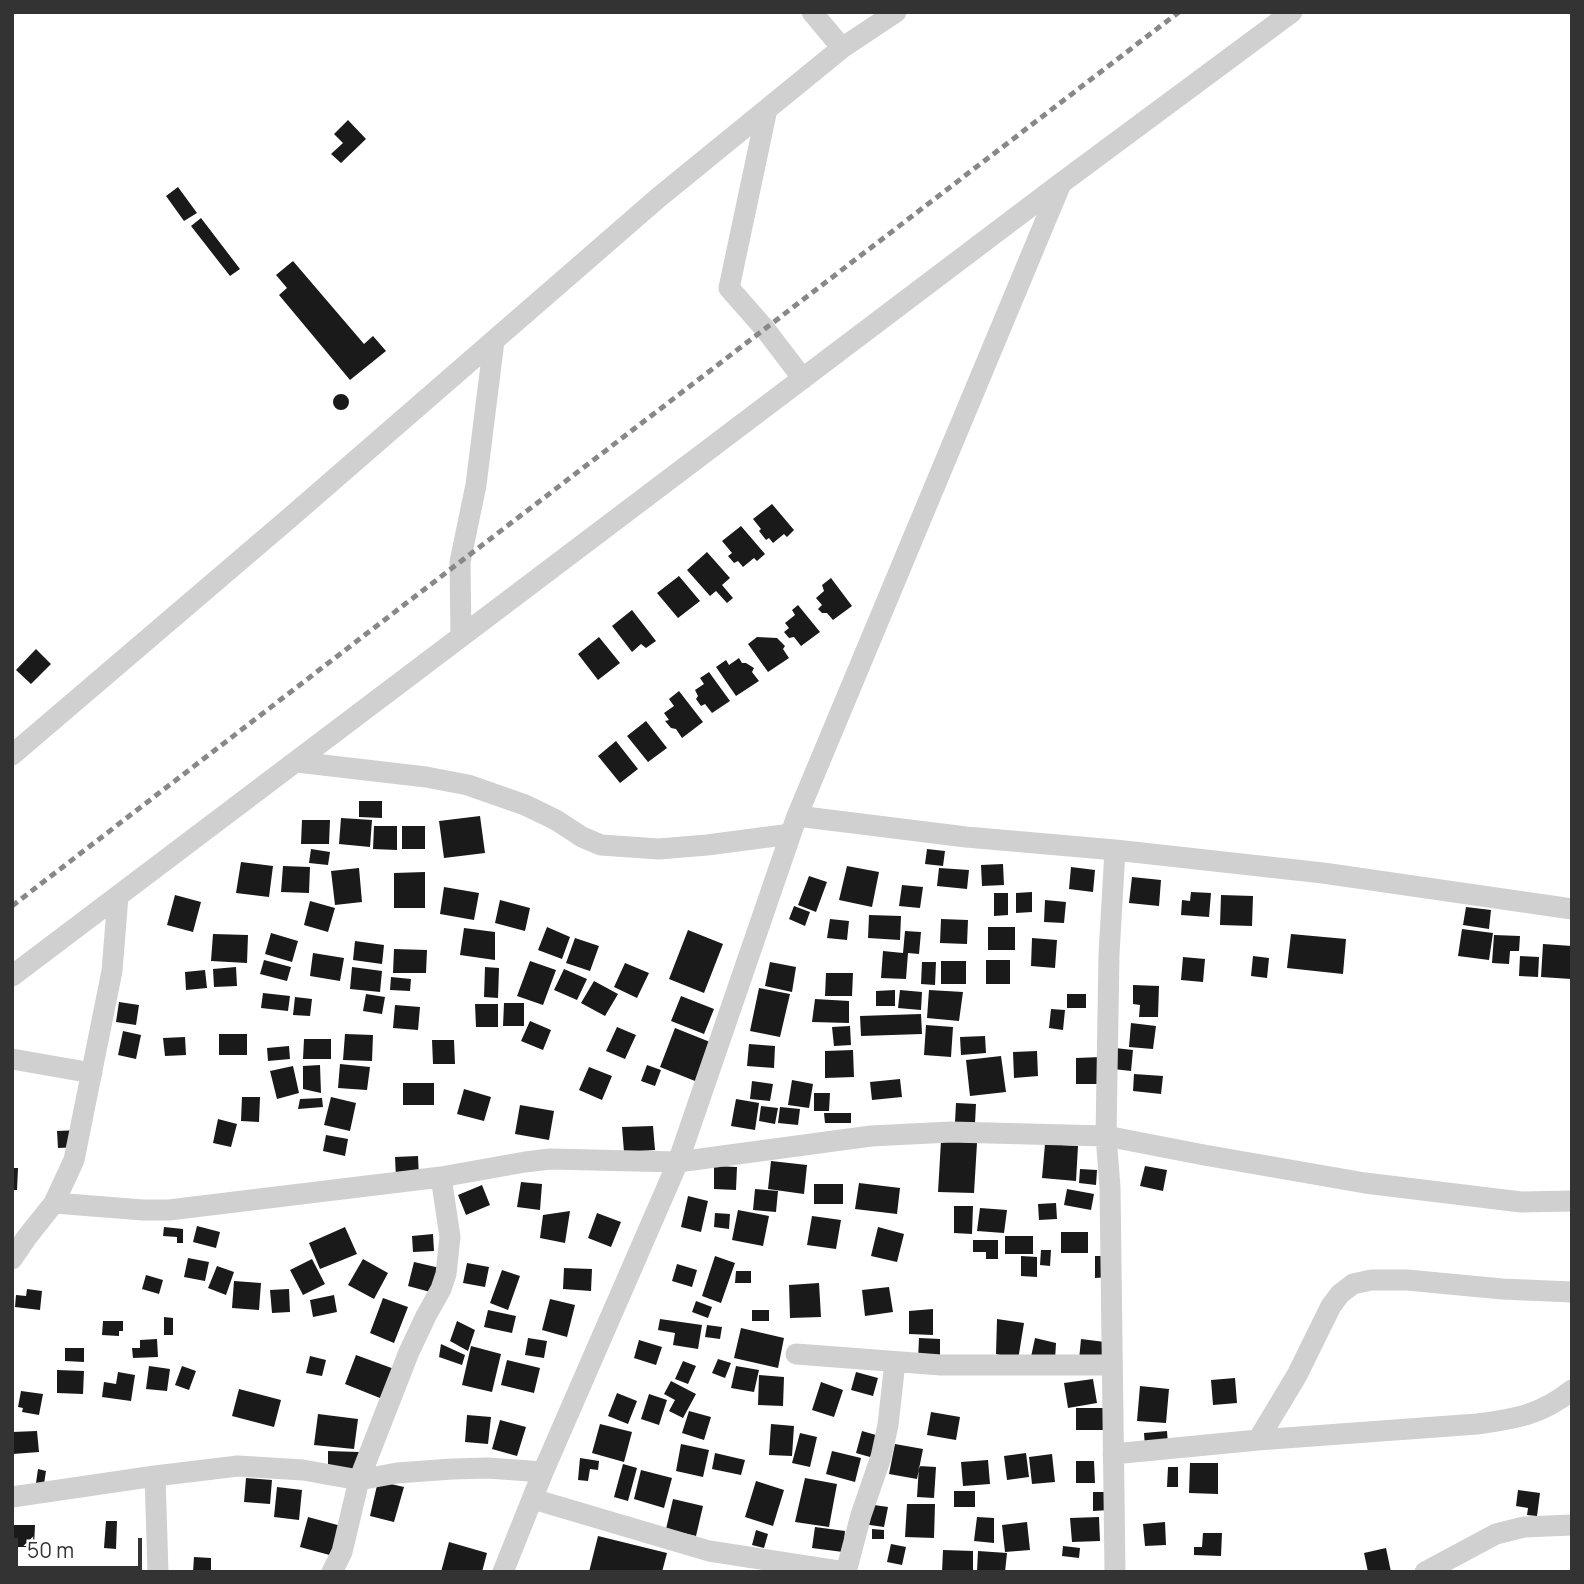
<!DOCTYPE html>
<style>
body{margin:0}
#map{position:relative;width:1584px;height:1584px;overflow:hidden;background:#fff;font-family:Manrope,sans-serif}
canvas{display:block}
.frame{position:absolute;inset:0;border:14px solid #333;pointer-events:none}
.scale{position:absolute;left:14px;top:1538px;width:128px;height:32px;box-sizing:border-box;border:4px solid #333;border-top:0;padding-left:9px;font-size:21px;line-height:24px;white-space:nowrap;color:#333;-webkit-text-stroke:5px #fff;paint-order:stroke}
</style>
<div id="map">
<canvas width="1584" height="1584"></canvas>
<div class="frame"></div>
<div class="scale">50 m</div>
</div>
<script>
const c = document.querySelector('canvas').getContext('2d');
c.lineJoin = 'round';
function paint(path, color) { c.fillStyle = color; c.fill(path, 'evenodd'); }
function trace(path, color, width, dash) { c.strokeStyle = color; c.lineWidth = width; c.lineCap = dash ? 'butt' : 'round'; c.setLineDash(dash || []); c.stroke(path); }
const building = new Path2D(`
 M348 120 366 139 341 163 331 154 343 143 334 134Z
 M178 187 197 213 184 221 166 196Z
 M201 218 240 269 230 276 191 226Z
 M293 261 364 344 373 336 386 351 350 380 279 295 287 288 276 275Z
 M333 402a8 8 0 1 1 16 0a8 8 0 1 1-16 0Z
 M772 504 794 530 787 537 784 534 773 543 769 538 766 540 759 531 761 529 753 519Z
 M741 526 765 554 757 561 754 558 743 567 738 561 734 563 728 556 732 553 722 541Z
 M707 552 730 578 722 585 733 598 727 603 716 591 710 596 687 570Z
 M679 576 700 601 678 618 657 593Z
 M831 578 852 606 833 620 827 613H822L818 609 822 605 816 598 824 591 822 585Z
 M798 605 820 632 801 646 794 637 789 638 784 632 789 628 785 623 795 615 792 610Z
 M632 610 656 641 646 648 641 644 632 652 612 626Z
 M599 637 620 663 598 680 578 654Z
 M757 637 777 638 785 646 783 649 789 658 768 672 748 644Z
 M36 649 51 664 31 684 16 670Z
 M739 658 742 663H746L754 668 752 672 759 681 736 696 716 667 726 660 729 665Z
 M709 672 730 701 712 713 705 704 701 706 696 699 698 696 695 690 704 684 700 678Z
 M679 691 703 722 682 738 676 729 671 728 665 721 669 720 664 713 674 706 669 699Z
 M646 721 667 748 648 762 627 736Z
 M616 741 638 769 620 783 598 756Z
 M359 801H382V818L359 817Z
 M480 816 485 853 444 858 439 821Z
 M341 818 372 820 370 847 339 844Z
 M302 820H330L329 844H301Z
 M374 826H397V850L373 849Z
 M402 826H425V849H402Z
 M311 849 330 852 328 865 309 863Z
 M927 849 945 851 943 866 925 864Z
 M241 862 273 866 269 897 236 893Z
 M1003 864 1004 885 982 886 981 865Z
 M283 866 310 867 309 893 281 892Z
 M847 866 879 872 872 907 839 900Z
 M1071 867 1095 870 1093 892 1069 889Z
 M359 868 362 902 335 905 331 871Z
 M939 868 969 870 967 889 937 886Z
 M425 872V908H394V873Z
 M809 876 827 882 816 912 798 905Z
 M1132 877 1161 880 1159 906 1129 903Z
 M902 885 923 887 920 908 899 906Z
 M444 887 479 893 474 920 440 914Z
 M1032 892V912L1016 913V893Z
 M1191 892 1211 893 1209 917 1181 915 1182 900 1190 901Z
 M994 893H1008V915L994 916Z
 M175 895 201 902 193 932 167 925Z
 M1221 895 1253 896 1252 926 1220 925Z
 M500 900 530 908 525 931 495 923Z
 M1045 900 1066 902 1064 923 1044 922Z
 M310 901 335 908 328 932 304 925Z
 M794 906 810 912 805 926 789 919Z
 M1466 907 1491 910 1489 929 1463 925Z
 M869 915 901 916 900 940 868 938Z
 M830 919 849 921 847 940 827 938Z
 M941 919 968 920 967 944 940 943Z
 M547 927 570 937 562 959 538 950Z
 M988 927H1015V950H988Z
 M464 928 495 932V960L460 955Z
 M1462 929 1493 933 1489 960 1458 956Z
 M688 930 723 944 704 993 669 979Z
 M905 931 921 932 919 954 908 953 906 979 881 978 883 951 903 953Z
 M271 933 298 941 292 962 265 954Z
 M213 934 248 935 247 963 211 961Z
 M1291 934 1346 939 1343 974 1287 968Z
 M1494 935 1520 936 1519 951H1510L1509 964 1492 963Z
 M575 938 599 946 590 971 566 963Z
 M1032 938 1057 940 1055 968 1031 966Z
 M355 941 384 945 382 964 353 960Z
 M1543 944 1572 946 1571 979 1541 977Z
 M394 949 427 950 426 973H393Z
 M313 953 344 958 340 981 310 976Z
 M1253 956 1269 958 1267 978 1251 976Z
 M1520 956 1539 957 1538 977 1519 976Z
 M1183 957 1205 959 1203 982 1181 980Z
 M264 960 291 967 287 981 260 974Z
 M986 960H1010V984H986Z
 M530 961 556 970 543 1005 517 996Z
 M941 961H966V984H941Z
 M770 962 796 967 792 992 765 986Z
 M922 962H936L935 985 921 984Z
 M625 963 649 973 637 998 614 987Z
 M236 967 237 986 214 987 213 969Z
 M352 967 382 971 380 992 350 989Z
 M485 967 499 968 498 998 484 997Z
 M564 969 587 979 577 1000 554 990Z
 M205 970 207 988 186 990 185 972Z
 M826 973H853L852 996H825Z
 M391 977 411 979 410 991 390 990Z
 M594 981 618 994 605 1016 581 1003Z
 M1133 985 1159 986 1158 1017H1139L1140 1005 1133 1004Z
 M759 988 790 994 780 1037 750 1031Z
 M895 990V1006H876V991Z
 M900 990 922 992 921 1010 898 1008Z
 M929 990 963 992 959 1021 927 1018Z
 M263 993 290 996 288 1011 261 1008Z
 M366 994 385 997 382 1014 363 1011Z
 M1067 994H1086V1008H1067Z
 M681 996 714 1009 704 1034 671 1021Z
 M295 997 312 999 310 1016 293 1015Z
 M815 999 849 1001V1023L812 1022Z
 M119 1002 139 1005 136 1025 116 1022Z
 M504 1003H524V1026H503Z
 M475 1004H498V1027H476Z
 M395 1005 420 1007 418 1030 393 1028Z
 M1051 1009 1065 1010 1063 1030 1049 1028Z
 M921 1014 922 1034 861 1036 860 1016Z
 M530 1021 551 1030 543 1050 521 1041Z
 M1131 1023 1156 1026 1153 1049 1129 1047Z
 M926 1025 953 1027 951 1057 924 1055Z
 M850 1026 851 1045 834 1046 832 1027Z
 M617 1027 636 1035 625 1059 606 1051Z
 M675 1028 715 1044 700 1083 660 1067Z
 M123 1031 141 1035 136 1059 118 1055Z
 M219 1034H247V1055H219Z
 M345 1034 373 1035 372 1061 343 1060Z
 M985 1036 986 1053 961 1055 960 1037Z
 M185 1037 186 1055 165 1056 163 1038Z
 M304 1039H331V1059H303Z
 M432 1040H454L455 1064H433Z
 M749 1044 775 1046 774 1068 747 1066Z
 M289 1046 290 1059 268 1061 267 1048Z
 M1115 1048 1133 1050 1131 1071 1113 1069Z
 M853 1050 854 1077 825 1078V1051Z
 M1037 1051 1038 1076 1014 1078 1013 1052Z
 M1001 1056 1006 1092 970 1096 966 1060Z
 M1101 1057V1084H1076V1058Z
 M340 1064 370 1067 367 1090 338 1088Z
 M320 1065 321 1093 303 1089V1066Z
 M647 1065 661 1070 655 1086 641 1081Z
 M293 1066 299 1093 277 1099 270 1071Z
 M589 1067 612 1076 602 1100 579 1090Z
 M1134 1074 1163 1076 1161 1094 1133 1091Z
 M900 1079 902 1097 872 1100 870 1082Z
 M792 1080 813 1084 809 1108 788 1105Z
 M752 1081 773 1084 770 1101 750 1099Z
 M403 1083H434V1105H403Z
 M464 1089 491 1097 484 1121 457 1114Z
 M814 1093H830L829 1111H814Z
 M242 1097H260L259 1122 241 1121Z
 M331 1097 356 1103 350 1131 324 1125Z
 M322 1098 323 1107 298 1109 300 1099Z
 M736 1099 759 1103 755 1130 731 1126Z
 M956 1103 976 1104 975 1123 955 1122Z
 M520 1105 554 1111 549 1140 515 1134Z
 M761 1106 778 1108 775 1124 759 1121Z
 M780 1107 800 1109 798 1125 778 1123Z
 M824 1113H851V1123H825Z
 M218 1119 237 1124 231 1147 213 1143Z
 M653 1126 655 1150 624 1152 622 1127Z
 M80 1130 81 1147 58 1148 57 1131Z
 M326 1135 348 1139 345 1156 323 1151Z
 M941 1141 977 1143 974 1193 938 1192Z
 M1045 1144 1078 1146 1076 1181 1042 1178Z
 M418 1156 419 1178H396L395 1157Z
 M771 1161 807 1165 804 1194 768 1189Z
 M714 1166 737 1167 736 1190 714 1189Z
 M1145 1166 1167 1170 1163 1191 1140 1186Z
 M12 1168H18L17 1190H12Z
 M1080 1169 1097 1170 1096 1185 1079 1183Z
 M521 1182 542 1184 540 1210 517 1207Z
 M859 1183 900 1188 897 1214 855 1209Z
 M814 1184H843V1204H814Z
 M482 1185 490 1205 466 1215 458 1195Z
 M755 1189 778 1191 776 1212 753 1210Z
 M1067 1189 1094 1194 1091 1210 1064 1205Z
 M688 1196 708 1201 701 1232 681 1227Z
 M1056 1203 1057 1219 1039 1220 1038 1204Z
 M954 1206H973L972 1234 954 1233Z
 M980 1208 1007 1210 1004 1233 977 1231Z
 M738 1210 769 1216 763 1246 732 1240Z
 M570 1211 565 1243 540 1238 543 1215Z
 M597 1213 621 1222 611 1247 588 1238Z
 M715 1213 730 1214 729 1229 714 1227Z
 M812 1216 841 1220 836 1249 807 1245Z
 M197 1226 220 1232 216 1248 193 1242Z
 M164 1227 183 1229V1243H177V1237L163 1236Z
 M345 1227 357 1254 320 1269 309 1243Z
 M878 1227 904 1234 897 1262 871 1256Z
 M1061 1232H1088V1253H1061Z
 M433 1234 434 1251 413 1252 412 1236Z
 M1005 1236H1033V1254H1005Z
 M973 1240H998V1259H986V1252H973Z
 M1041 1250H1051L1050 1266 1040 1265Z
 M715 1256 735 1263 721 1303 702 1296Z
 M1021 1256 1037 1257V1277L1021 1276Z
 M1095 1256H1108L1109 1277 1095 1278Z
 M188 1258 209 1262 205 1281 184 1277Z
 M312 1259 325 1284 303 1295 290 1270Z
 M363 1259 388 1273 374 1299 348 1285Z
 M414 1262 440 1268 434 1293 408 1286Z
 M467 1263 489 1267 485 1287 463 1283Z
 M677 1264 697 1270 692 1287 672 1281Z
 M217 1266 234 1272 226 1295 208 1288Z
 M564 1268 592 1269 591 1291 563 1289Z
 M502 1270 520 1276 508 1310 490 1303Z
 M736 1271H751V1283H735Z
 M146 1275 163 1280 159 1294 142 1289Z
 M234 1281 261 1283 259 1310 232 1308Z
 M819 1283 821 1317 790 1318 789 1285Z
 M889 1287 893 1312 865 1316 862 1290Z
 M27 1289 42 1291 40 1310 15 1307 16 1295 26 1296Z
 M289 1289 290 1312 272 1313 270 1290Z
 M334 1295 337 1312 313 1317 310 1300Z
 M383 1298 408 1307 394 1343 370 1333Z
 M550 1299 575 1305 567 1337 542 1330Z
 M696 1301 712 1307 708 1318 692 1312Z
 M933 1309V1335L909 1334V1311Z
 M488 1310 516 1316 512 1333 484 1327Z
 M752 1310H769V1321H752Z
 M164 1317 173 1318V1335H164Z
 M660 1319 702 1325 698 1349 673 1345 675 1333 658 1330Z
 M997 1319 1024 1323 1018 1360 996 1354Z
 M103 1321H123V1331H119V1336L102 1335Z
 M457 1321 475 1330 468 1351 450 1341Z
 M707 1325 722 1327 720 1339 705 1337Z
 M741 1328 784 1338 778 1368 734 1358Z
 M528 1338 547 1341 544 1358 525 1355Z
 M919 1338 940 1339V1361L918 1360Z
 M1035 1338 1056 1343 1055 1360 1031 1357Z
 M157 1339 158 1357 133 1358 132 1348H140V1340Z
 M1081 1339 1105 1342V1361L1079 1360Z
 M639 1340 662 1347 656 1365 634 1358Z
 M441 1344 465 1355 462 1365 439 1357Z
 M471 1346 501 1354 492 1392 462 1385Z
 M65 1348H84V1362L65 1361Z
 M356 1355 397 1370 385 1400 345 1384Z
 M310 1356 326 1360 322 1376 306 1373Z
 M718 1359 731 1363 725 1378 712 1373Z
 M507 1360 540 1368 534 1393 501 1385Z
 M683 1361 696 1366 688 1384 675 1379Z
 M149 1366 170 1369 167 1391 146 1389Z
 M182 1366 196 1371 189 1390 175 1385Z
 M736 1366 759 1370 754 1392 731 1388Z
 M57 1370 84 1371 83 1394 57 1393Z
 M118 1372 135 1375 131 1401 102 1397 104 1382 116 1384Z
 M856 1372 878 1378 873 1396 851 1390Z
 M759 1375 784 1377 783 1406 758 1405Z
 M1235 1378 1237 1403 1213 1405 1211 1380Z
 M1093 1379 1097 1403 1068 1408 1064 1383Z
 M671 1381 696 1394 683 1418 669 1411 675 1400 664 1394Z
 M821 1382 843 1390 834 1417 812 1410Z
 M1140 1386 1169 1389 1166 1423 1137 1421Z
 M239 1389 281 1400 274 1427 232 1416Z
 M21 1391 43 1394 39 1415 22 1412 23 1408 18 1407Z
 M617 1393 637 1401 628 1424 608 1416Z
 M649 1394 667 1400 659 1425 641 1419Z
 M1076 1408H1103V1430H1076Z
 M689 1411 711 1417 704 1440 682 1433Z
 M931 1412 960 1417 956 1440 927 1435Z
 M318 1414 358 1419 354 1449 314 1445Z
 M467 1415 491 1417 488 1444 465 1442Z
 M500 1420 526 1427 517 1456 492 1449Z
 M600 1424 632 1432 624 1462 592 1453Z
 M771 1424 794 1426 792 1456 769 1455Z
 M37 1431 39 1452 13 1454 12 1432Z
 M862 1431 883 1437 877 1459 856 1453Z
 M1167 1431 1168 1445 1145 1447 1144 1433Z
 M800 1433 817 1437 810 1467 792 1463Z
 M681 1444 709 1450 703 1477 676 1471Z
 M895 1444 923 1449 917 1479 889 1474Z
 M328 1451 359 1452 358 1471 328 1470Z
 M832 1451 861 1458 855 1482 826 1474Z
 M715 1453 745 1460 741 1475 712 1469Z
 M1026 1453 1029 1477 1007 1480 1004 1456Z
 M1052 1454 1055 1482 1032 1484 1029 1457Z
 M580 1458 599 1461 598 1470 590 1469 588 1481 578 1480Z
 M988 1460 990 1484 963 1486 961 1462Z
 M1076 1461H1094L1095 1483H1076Z
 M1190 1463H1218V1494L1189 1493Z
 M623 1464 637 1468 628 1501 614 1497Z
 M919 1466 936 1467 934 1498 917 1497Z
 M1168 1467H1178V1487H1167Z
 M38 1469 46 1471 44 1484 36 1483Z
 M641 1470 672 1478 664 1508 634 1499Z
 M246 1478 272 1480 270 1504 244 1502Z
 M805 1478 837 1484 829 1527 795 1522Z
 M378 1481 404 1487 394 1522 370 1516Z
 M756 1481 784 1490 773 1526 745 1517Z
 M277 1487 302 1490 299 1520 274 1517Z
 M1518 1490 1540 1493 1537 1516 1527 1515 1528 1508 1516 1506Z
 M954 1491H975V1507H954Z
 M1093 1492H1109L1110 1510 1093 1511Z
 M673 1499 703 1506 696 1536 666 1529Z
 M867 1504 888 1507 884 1527 863 1524Z
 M907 1504H935L934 1538 905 1537Z
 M308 1517 345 1527 337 1557 300 1547Z
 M977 1517 994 1518V1543L974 1541Z
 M1099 1517 1100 1541 1072 1542 1070 1518Z
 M106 1521H117L116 1549 104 1548Z
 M1027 1522 1030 1550 1005 1552 1002 1525Z
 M1165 1522 1166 1545 1145 1546 1143 1524Z
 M12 1525H35L34 1547H17V1551H12Z
 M815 1527 845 1531 843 1552 812 1548Z
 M872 1529 884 1530V1539H872Z
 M756 1530 768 1534 764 1548 752 1545Z
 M1203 1533H1222L1221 1556 1194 1555V1547H1202Z
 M598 1536 667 1553 662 1572H589Z
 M449 1542 487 1553 482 1572H441Z
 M891 1544 906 1547 902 1565 887 1562Z
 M1063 1546 1080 1548 1079 1558 1062 1556Z
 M1386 1548 1391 1572H1368L1364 1553Z
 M943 1550 973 1551V1572H942Z
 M978 1551 1007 1553 1005 1572H977Z
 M194 1557 211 1558V1572H193Z`);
const minor = new Path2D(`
 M812 12 842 48
 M767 109 729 288 765 329 803 379
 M461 637 460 562 476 485 494 341
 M12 755 293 515 658 198 842 48 896 12
 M297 762 426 777 468 785 525 805 556 820 582 837 601 845 659 849 707 845 791 834
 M797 816 966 837 1115 850 1323 873 1572 909
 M1115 850 1109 954 1106 1136 1110 1187 1115 1572
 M12 976 1060 184 1292 12
 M12 1059 92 1073
 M54 1203 143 1210H169L441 1177 525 1162 550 1159 678 1162 871 1136 951 1132 1106 1136 1204 1155 1365 1183 1521 1202 1572 1201
 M12 1259 27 1237 54 1203 74 1160 112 971 118 896
 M796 1354 941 1365H1111
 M1258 1440 1297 1375 1331 1306 1340 1294 1353 1284 1371 1280H1407L1502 1289 1572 1292
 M1113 1454 1258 1440 1477 1424C1515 1419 1541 1415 1572 1390
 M155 1476 158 1572
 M12 1497 155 1476 238 1466 303 1470 359 1480 397 1473 452 1469 488 1468 543 1472
 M533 1499 709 1551 845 1572
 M332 1572 342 1552 359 1480 382 1421 409 1352 426 1316 441 1289 446 1274 450 1237 441 1177
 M503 1572 543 1472 678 1162 797 816 1060 186
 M846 1572 861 1515 881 1457 888 1425 895 1362
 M1425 1572 1496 1534 1524 1527 1572 1525`);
const rail = new Path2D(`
 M12 906 413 598 1179 12`);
paint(building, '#1a1a1a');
trace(minor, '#d0d0d0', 21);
trace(rail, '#888', 5, [7, 5]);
</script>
